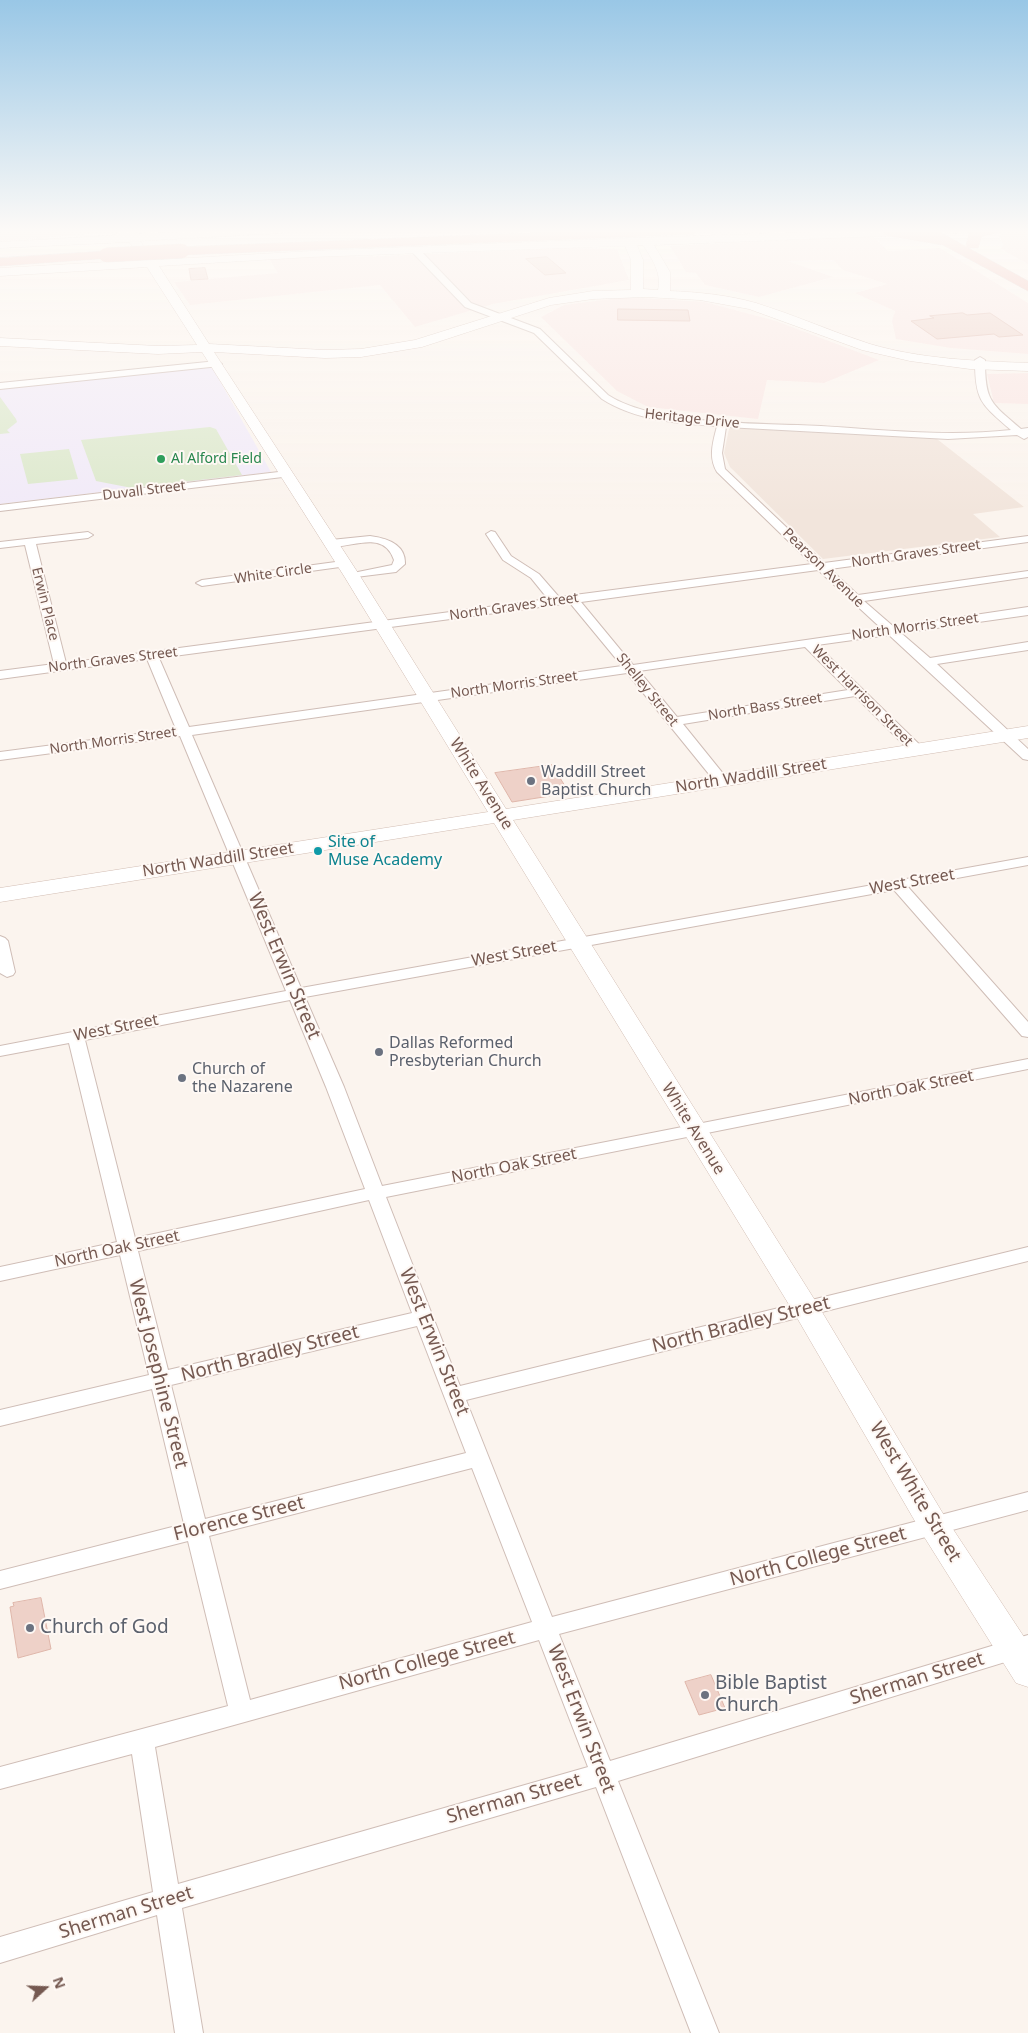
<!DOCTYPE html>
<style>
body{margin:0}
#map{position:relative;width:1028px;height:2033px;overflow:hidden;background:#fbf4ee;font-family:"Noto Sans",sans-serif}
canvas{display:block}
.north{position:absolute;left:20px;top:1963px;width:50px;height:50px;-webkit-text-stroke:4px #fef8f4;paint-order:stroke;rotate:70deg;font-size:14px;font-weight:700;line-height:20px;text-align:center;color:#755951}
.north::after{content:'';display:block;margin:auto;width:18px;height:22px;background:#755951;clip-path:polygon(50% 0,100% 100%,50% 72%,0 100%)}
</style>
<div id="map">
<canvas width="1028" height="2033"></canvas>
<div class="north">N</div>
</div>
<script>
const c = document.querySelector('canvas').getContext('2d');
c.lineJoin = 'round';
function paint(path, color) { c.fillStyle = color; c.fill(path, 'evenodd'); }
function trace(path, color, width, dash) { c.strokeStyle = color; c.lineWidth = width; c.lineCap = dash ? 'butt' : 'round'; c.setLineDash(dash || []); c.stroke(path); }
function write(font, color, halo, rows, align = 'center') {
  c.font = font + ' "Noto Sans",sans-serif'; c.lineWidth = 4; c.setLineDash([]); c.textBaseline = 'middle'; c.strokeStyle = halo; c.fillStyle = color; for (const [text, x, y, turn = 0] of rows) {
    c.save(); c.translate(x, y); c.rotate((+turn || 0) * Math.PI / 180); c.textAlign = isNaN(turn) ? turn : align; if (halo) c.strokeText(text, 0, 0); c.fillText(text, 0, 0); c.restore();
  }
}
const residential = new Path2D(`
 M734 428 937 439 1024 507 973 514 1000 537 823 559 730 467 724 453 729 429Z`);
const commercial = new Path2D(`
 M0 230H106L98 231V233L0 241Z
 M1012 230H1028V264L1001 249 1003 244 999 236Z
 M872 236 888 251 940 248 1028 303V354L951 348 896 339 892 321 895 311 855 293 887 284 843 270 833 260 788 261 833 277 759 297 705 285 696 273 686 272 670 246Z
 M565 248 617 249 629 280 493 304 415 327 380 285 190 305 174 282 278 273 269 259 355 254 357 257Z
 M626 297 705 302 776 321 879 360 824 383 767 380 758 419 648 407 617 391 541 317 564 305Z
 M1028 373V404L994 403 987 374Z`);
const education = new Path2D(`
 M212 367 271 472 0 504V389Z`);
const green = new Path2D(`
 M0 397 16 419 17 422 7 430 10 433 0 434Z
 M210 427 216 429 242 475 132 488 96 481 81 440Z
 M69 449 78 479 28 484 20 454Z`);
const building = new Path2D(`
 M547 257 566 273 545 275 526 259Z
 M205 268 208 279 191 280 189 269Z
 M618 309 688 310 690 321 618 320Z
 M963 313 967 315 990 313 1023 335 999 337 994 334 937 339 911 321 934 318 930 316Z
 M552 765 565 786 545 789 550 796 512 802 495 773Z
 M41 1598 51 1649 18 1658 10 1607 14 1606 13 1603Z
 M711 1675 725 1708 699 1715 685 1682Z`);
const street = new Path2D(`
 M412 248H418L471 303 540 329 608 395C655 426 764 423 821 426 884 430 948 437 1011 430 981 404 975 401 975 360L980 357 985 360C985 402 991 403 1021 429L1028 428V437L1024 439 1017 435 948 439 726 427 722 453 725 469 824 563 1028 536V542L830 569 858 595 1028 571V577L864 601 894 627 1028 607V615L901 633 930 658 1028 642V650L937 664 1028 749V760L1023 759 889 635 817 645 921 746 923 749 921 752H911L855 696 683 724 729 781 722 785 717 784 627 673 192 735 301 988 1028 857V865L908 887 1028 1022V1037L1022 1036 894 890 305 997 344 1087 382 1186 1028 1059V1069L386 1197 460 1386 1028 1247V1261L466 1400 552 1617 1028 1492V1510L559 1634 610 1761 1028 1635V1655L618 1781 719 2033H691L596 1787 182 1908 203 2033H175L157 1915 0 1963V1937L153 1892 132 1754 0 1789V1767L228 1706 188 1541 0 1589V1571L184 1524 152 1389 0 1426V1410L149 1375 120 1255 0 1281V1267L117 1242 69 1043 0 1056V1046L286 991 180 736 0 760V752L176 729 147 659 0 679V671L54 664 25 545 0 548V542L88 532 93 535 88 538 36 544 66 663 548 599 531 578 503 560 486 534 491 531 495 532 511 556 539 574 559 597 812 564 717 472C708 457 713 442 717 426 679 424 634 420 602 399L534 333 465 307 412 252ZM818 570 882 629 633 665 581 602ZM570 603 622 666 189 727 159 658ZM805 647 848 690 677 717 639 671ZM290 1000 326 1087 365 1189 135 1238 85 1040ZM369 1200 412 1313 168 1370 138 1251ZM417 1326 466 1453 205 1519 171 1385ZM472 1468 532 1622 250 1700 209 1536ZM539 1640 588 1767 178 1884 155 1747Z
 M217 361 222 364 220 366 0 389V383Z
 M287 471 292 474 291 476 0 511V505Z
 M370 536C386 538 406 544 405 564L396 572 348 578 346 576 348 574 392 565 394 560C382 524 340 556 325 543L331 540Z
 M343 561 349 564 347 566 202 586 196 583 202 580Z
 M0 936 5 938 8 941 15 972 13 975 7 977 0 973Z`);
const secondary = new Path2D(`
 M115 230H125L135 234 223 230H287L281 233 140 241 154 260 311 251 628 238 878 230H968L962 233 654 245 670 272V291C698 292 728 295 756 303 795 315 832 332 870 344 921 359 975 361 1028 363V371L970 369 910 361 862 350 749 309 700 300 646 297 593 299 551 305 422 347 361 357 325 358 214 352 360 576 506 809 1028 726V738L513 820 816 1302 945 1517 1028 1643V1687L1016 1683 923 1535 796 1316 494 823 0 902V888L488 812 344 576 202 352 158 354 0 346V338L158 346 197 345 147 267 0 276V268L143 260 129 242 0 248V242L118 235ZM637 245H643C652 259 662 273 658 290L643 289V260ZM625 246 631 260V290L593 291 549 298 415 340 361 349 325 350 209 344 159 266 311 257Z`);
const highway = new Path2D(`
 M605 230H699L693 234 182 255 175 251 182 247Z
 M884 230 922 232 921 230H936L1028 281V291L943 245 884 235 883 232Z
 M977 230H996L995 233 982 236 978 248H968L966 245 969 234Z
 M106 251 111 252 113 255 111 258 0 266V258Z`);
const highwayBridge = new Path2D(`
 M106 255 182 251`);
const markers = [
 [161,459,5,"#2e9e5b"],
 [531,781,5,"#6b7280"],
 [318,851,5,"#0f9aa8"],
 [379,1052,5,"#6b7280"],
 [182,1078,5,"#6b7280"],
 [30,1628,5,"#6b7280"],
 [705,1695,5,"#6b7280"]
];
const farStreetnames = [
 ["Heritage Drive",692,419,6],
 ["Duvall Street",144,491,-7],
 ["North Graves Street",916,554,-8],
 ["Pearson Avenue",823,568,44],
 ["White Circle",273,574,-8],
 ["Erwin Place",45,604,76],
 ["North Graves Street",514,607,-8],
 ["North Morris Street",915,627,-8],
 ["North Graves Street",113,660,-7],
 ["North Morris Street",514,685,-8],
 ["Shelley Street",647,690,51],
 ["West Harrison Street",862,696,45],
 ["North Bass Street",765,707,-9],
 ["North Morris Street",113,741,-8]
];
const farLeisurenames = [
 ["Al Alford Field",171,459]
];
const worshipNames = [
 ["Waddill Street",541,772],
 ["Baptist Church",541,790],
 ["Dallas Reformed",389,1043],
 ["Presbyterian Church",389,1061],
 ["Church of",192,1069],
 ["the Nazarene",192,1087]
];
const streetNames = [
 ["North Waddill Street",751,776,-9],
 ["White Avenue",481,784,58],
 ["North Waddill Street",218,860,-9],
 ["West Street",912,882,-10],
 ["West Street",514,954,-10],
 ["West Street",116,1028,-11],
 ["North Oak Street",911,1088,-11],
 ["White Avenue",693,1129,58],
 ["North Oak Street",514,1166,-11],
 ["North Oak Street",117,1249,-12]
];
const cultureNames = [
 ["Site of",328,842],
 ["Muse Academy",328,860]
];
const nearStreetnames = [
 ["West Erwin Street",284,966,67],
 ["North Bradley Street",741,1325,-14],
 ["West Erwin Street",434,1342,68],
 ["North Bradley Street",270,1354,-14],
 ["West Josephine Street",158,1374,76],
 ["West White Street",915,1492,59],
 ["Florence Street",239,1519,-14],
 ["North College Street",818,1557,-15],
 ["North College Street",427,1661,-15],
 ["Sherman Street",917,1679,-17],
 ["West Erwin Street",581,1719,69],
 ["Sherman Street",514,1799,-16],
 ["Sherman Street",126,1913,-17]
];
const nearWorshipnames = [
 ["Church of God",40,1628],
 ["Bible Baptist",715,1684],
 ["Church",715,1706]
];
paint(residential, '#f2e5dc');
paint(commercial, '#fae6e3');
paint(education, '#f1eaf8');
paint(green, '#dce8cc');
paint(building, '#eed1c8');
trace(building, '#dfb6aa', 1);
trace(street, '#cfbdb6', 2);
trace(secondary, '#d2bdb3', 1);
trace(highway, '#d8d1ce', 1);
paint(street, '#fff');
paint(secondary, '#fff');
paint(highway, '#efb3ab');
trace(highwayBridge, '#d8d1ce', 15, []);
trace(highwayBridge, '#efb3ab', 14);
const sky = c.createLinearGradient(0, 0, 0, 514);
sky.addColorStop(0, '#99c7e6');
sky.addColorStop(0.45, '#fdfaf7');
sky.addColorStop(1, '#fdfaf700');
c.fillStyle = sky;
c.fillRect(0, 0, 1028, 514);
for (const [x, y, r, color] of markers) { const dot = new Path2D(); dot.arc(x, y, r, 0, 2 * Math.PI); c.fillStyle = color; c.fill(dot); trace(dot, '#fef8f4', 2); }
write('14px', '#755951', '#fef8f4', farStreetnames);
write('14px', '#27864d', '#fef8f4', farLeisurenames, 'left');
write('16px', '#5b616d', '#fef8f4', worshipNames, 'left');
write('16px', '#755951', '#fef8f4', streetNames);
write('16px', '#0d838f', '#fef8f4', cultureNames, 'left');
write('19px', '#755951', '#fef8f4', nearStreetnames);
write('19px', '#5b616d', '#fef8f4', nearWorshipnames, 'left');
</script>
